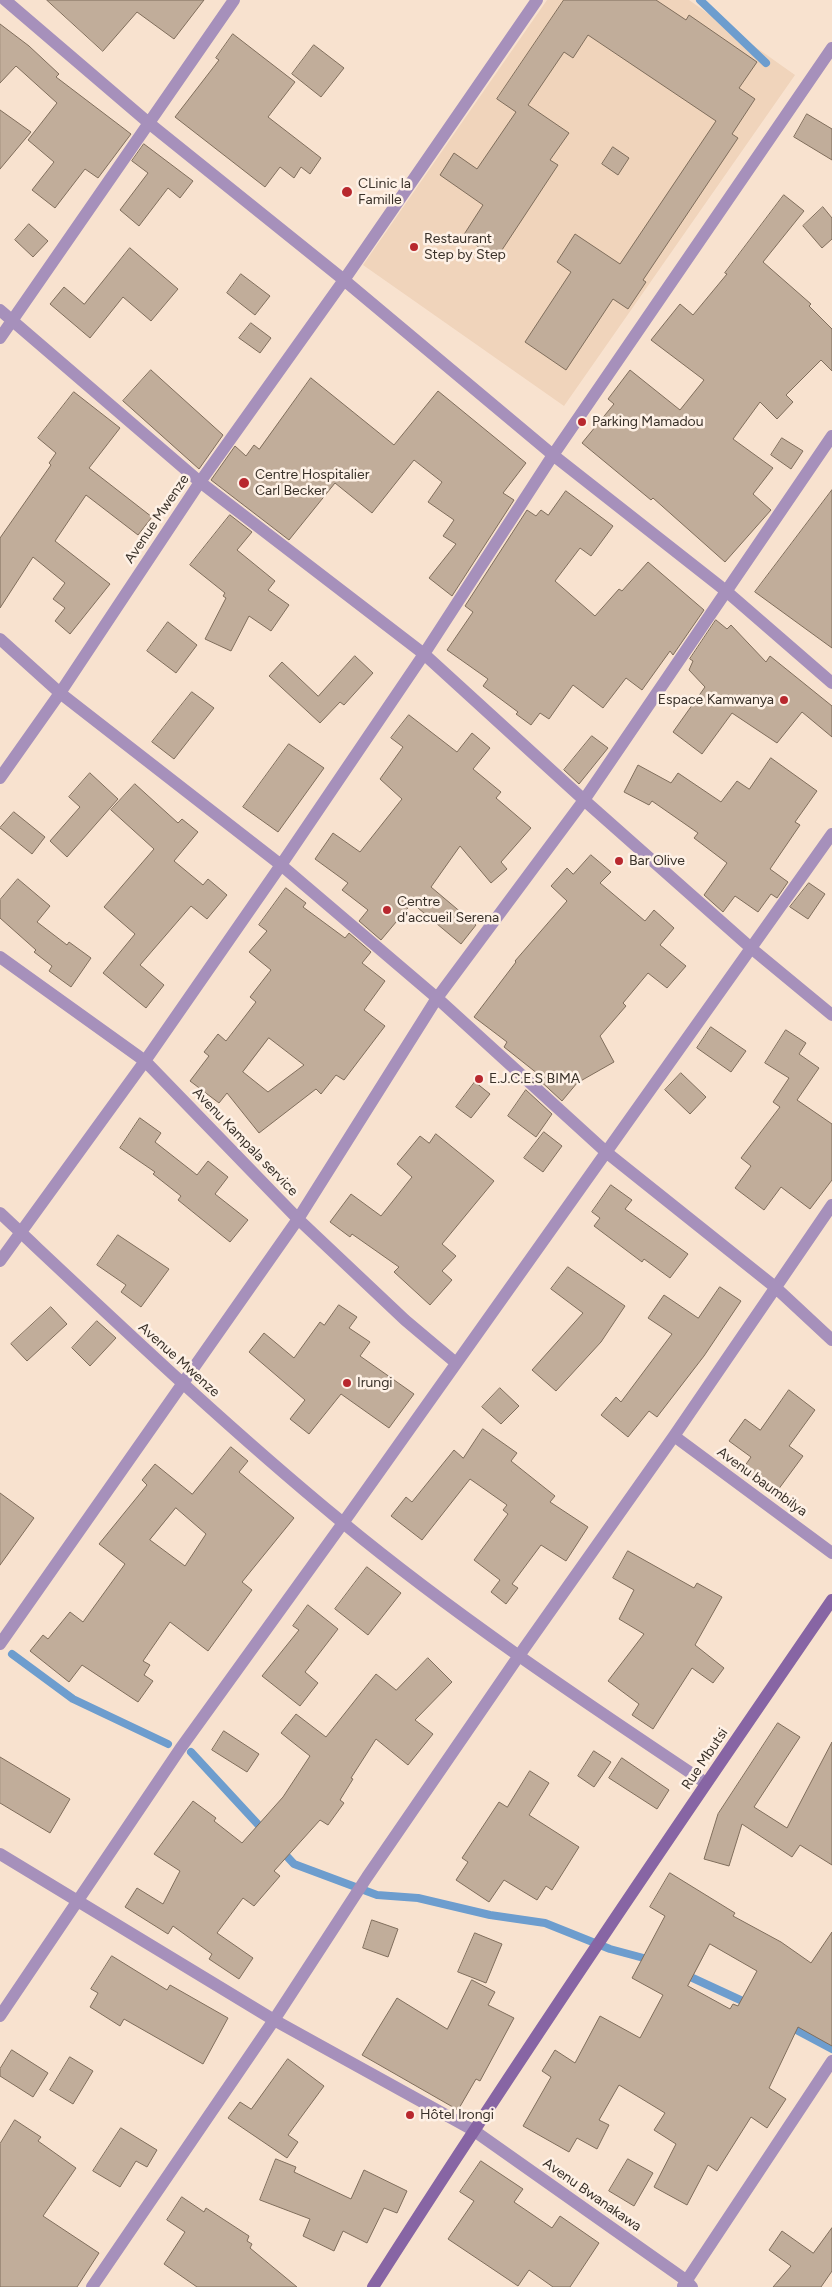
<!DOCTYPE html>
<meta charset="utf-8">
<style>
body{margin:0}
canvas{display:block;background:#f8e2cf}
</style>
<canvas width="832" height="2287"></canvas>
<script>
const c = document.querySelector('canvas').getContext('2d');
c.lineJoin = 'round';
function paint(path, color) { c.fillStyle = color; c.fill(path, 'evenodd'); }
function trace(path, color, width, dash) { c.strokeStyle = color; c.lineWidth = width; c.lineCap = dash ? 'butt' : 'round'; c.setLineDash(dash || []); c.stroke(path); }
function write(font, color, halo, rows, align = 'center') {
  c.font = font + ' Figtree,sans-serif'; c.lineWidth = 5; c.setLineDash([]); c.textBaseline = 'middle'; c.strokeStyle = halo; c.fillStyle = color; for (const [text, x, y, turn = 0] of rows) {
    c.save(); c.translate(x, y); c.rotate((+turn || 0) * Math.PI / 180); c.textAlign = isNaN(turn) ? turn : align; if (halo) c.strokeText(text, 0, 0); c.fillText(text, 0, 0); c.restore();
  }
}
const built = new Path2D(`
 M547 0H689L795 75 564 406 363 265Z`);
const stream = new Path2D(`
 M700 0 766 63
 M12 1654 73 1699 168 1744
 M191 1752 265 1832
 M281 1850 294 1864 377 1895 418 1898 490 1915 545 1923 610 1949 651 1960
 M684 1974 749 2004
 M787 2025 832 2049`);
const building = new Path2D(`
 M47 0H204L174 39 137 12 103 51Z
 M564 0H656L686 20 689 15 757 62 739 88 755 99 732 134 738 138 643 280 646 282 628 309 613 299 566 370 525 342 571 272 557 262 575 234 620 264 716 121 588 35 573 58 564 52 528 105 569 133 550 160 558 165 496 259 463 236 483 205 440 175 454 153 477 169 516 112 497 99Z
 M0 24 29 46 59 74 56 77 131 134 98 178 85 169 55 208 32 190 54 162 28 140 57 103 16 66 0 83Z
 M233 34 295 82 268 117 321 158 310 174 301 167 294 178 280 167 265 187 175 117 219 60 216 58Z
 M314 45 344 68 321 97 292 74Z
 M0 110 31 132 0 169Z
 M807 114 832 129V160L794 137Z
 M144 144 193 181 180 198 168 188 139 226 120 210 148 173 132 161Z
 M613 147 629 158 618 175 602 164Z
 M784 195 804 211 763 262 811 304 809 306 832 329V371L821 360 786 395 793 402 777 419 760 402 733 439 773 468 753 494 771 510 725 562 653 498 651 500 582 443 614 404 608 399 630 370 680 410 704 380 651 340 680 304 693 315 727 274 725 273Z
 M823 207 832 218V239L822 248 803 226Z
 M29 224 48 241 33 257 15 240Z
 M130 248 178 289 151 321 123 297 90 338 50 304 64 287 84 304Z
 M241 274 270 296 255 315 227 293Z
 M251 323 271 338 260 353 239 338Z
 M151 370 223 435 199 469 123 401Z
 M311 378 394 445 438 391 526 463 503 493 514 500 452 596 429 578 456 544 443 536 454 520 428 502 442 482 414 460 372 513 335 483 289 540 211 480 235 446 246 456 254 445 259 449Z
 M74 392 120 428 89 468 152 517 138 535 86 495 55 541 110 584 70 634 55 621 65 608 53 599 65 583 33 557 0 608V538L51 465 49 463 56 453 38 438Z
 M782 438 803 451 791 469 771 455Z
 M832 490V648L755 592Z
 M566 491 613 526 591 556 580 548 555 581 595 616 619 589 622 591 648 562 704 610 673 655 670 651 642 690 626 678 603 708 573 685 549 719 540 713 531 725 516 714 518 712 483 686 488 679 447 650 473 612 465 606 527 510 536 516 541 510 548 515Z
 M230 515 252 532 237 550 275 581 268 590 289 605 271 631 249 616 231 651 205 639 226 598 223 596 225 593 190 565Z
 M716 620 727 629 731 625 766 662 770 656 832 706V737L802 712 777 743 732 713 702 754 673 732 705 687 689 670 693 661 690 659Z
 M168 622 197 645 176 673 147 651Z
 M355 656 373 673 344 705 340 702 320 723 269 676 282 662 318 696Z
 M192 692 214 708 174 759 152 742Z
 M409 715 457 752 472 733 490 748 473 769 501 792 496 798 531 828 501 862 507 869 491 883 460 846 431 887 476 925 461 944 412 903 381 940 359 921 368 910 342 890 348 883 315 859 333 833 360 852 402 799 380 779 403 747 391 738Z
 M592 736 608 748 579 784 564 770Z
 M289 744 324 768 278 832 243 807Z
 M771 758 817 791 795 822 800 825 770 869 788 882 777 898 771 894 758 912 735 896 723 912 704 895 727 863 694 838 698 833 652 801 649 805 624 792 638 765 671 783 678 773 721 802 737 781 749 789Z
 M90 773 118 799 67 857 50 841 80 807 69 797Z
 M135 784 178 823 182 819 198 832 174 861 203 885 208 879 227 895 207 919 191 906 140 965 164 985 146 1008 103 973 135 934 104 907 154 849 111 810Z
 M14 812 45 837 32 854 0 828Z
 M591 855 611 872 600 883 645 921 654 910 674 928 660 945 686 966 667 988 648 973 623 1003 626 1006 600 1036 614 1062 577 1083 562 1101 536 1077 538 1074 504 1047 507 1042 474 1017 516 962 515 961 567 901 551 886 567 868 573 874Z
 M18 879 50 906 37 922 67 945 69 942 91 958 71 987 49 971 52 966 34 952 36 950 0 918V900Z
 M809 883 825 894 808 919 790 907Z
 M286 888 306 903 303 907 345 938 349 933 371 952 362 963 385 981 364 1010 385 1026 344 1080 336 1075 321 1094 316 1089 259 1133 227 1093 219 1103 190 1081 209 1056 204 1052 218 1034 226 1041 256 1002 250 997 271 970 249 952 267 931 259 925ZM269 1038 304 1065 268 1092 243 1072Z
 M711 1027 746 1051 731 1072 697 1048Z
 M786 1030 806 1043 799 1054 819 1068 797 1100 832 1124V1180L810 1209 781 1187 764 1210 735 1188 751 1166 741 1158 780 1107 773 1102 789 1078 765 1063Z
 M681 1073 706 1097 690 1114 665 1090Z
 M475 1082 490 1094 471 1118 456 1107Z
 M526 1090 552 1114 536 1137 508 1116Z
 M140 1118 161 1133 155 1142 197 1175 208 1161 228 1177 215 1194 248 1220 230 1242 178 1200 181 1196 153 1174 155 1172 120 1148Z
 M544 1132 562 1146 543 1172 524 1158Z
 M436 1134 494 1181 442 1244 456 1256 442 1271 452 1280 430 1305 394 1272 399 1267 352 1234 350 1237 330 1222 351 1194 381 1216 412 1177 397 1164 420 1136 429 1143Z
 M611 1185 632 1200 625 1209 688 1254 670 1278 644 1259 642 1262 594 1226 600 1218 592 1212Z
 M118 1235 169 1269 141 1307 121 1292 126 1285 97 1265Z
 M568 1267 625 1306 601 1342 556 1391 532 1370 583 1313 551 1289Z
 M720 1287 741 1301 704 1356 657 1417 649 1411 628 1437 601 1415 616 1397 621 1402 672 1334 648 1318 664 1295 698 1318Z
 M339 1305 357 1317 349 1328 370 1342 360 1356 414 1394 389 1428 341 1394 309 1434 290 1419 305 1400 249 1352 264 1333 294 1358 320 1322 324 1325Z
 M51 1307 67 1324 27 1361 11 1344Z
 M97 1321 116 1338 90 1366 72 1348Z
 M500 1388 519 1406 501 1424 482 1407Z
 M789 1390 815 1410 789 1446 803 1456 775 1494 742 1470 751 1457 729 1441 745 1419 760 1430Z
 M483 1429 517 1453 511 1461 555 1496 550 1502 588 1527 566 1561 541 1545 512 1584 518 1588 506 1604 491 1592 500 1580 474 1560 508 1514 503 1510 507 1505 470 1479 422 1540 391 1516 406 1497 412 1502 454 1450 463 1458Z
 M231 1447 248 1461 239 1472 294 1518 242 1582 252 1590 208 1651 170 1622 143 1661 150 1665 144 1675 153 1681 138 1702 82 1665 69 1682 30 1651 43 1635 48 1639 70 1612 83 1622 125 1564 99 1544 147 1485 142 1480 155 1464 192 1494ZM176 1508 206 1534 185 1566 150 1540Z
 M0 1493 34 1518 0 1565Z
 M628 1551 694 1588 697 1583 722 1597 695 1645 724 1668 713 1683 692 1668 653 1729 632 1715 639 1704 608 1681 644 1634 619 1619 634 1590 613 1578Z
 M367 1567 401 1593 368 1635 335 1609Z
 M308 1605 338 1629 305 1672 318 1683 300 1706 262 1676 299 1630 293 1626Z
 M428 1658 452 1682 415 1720 433 1734 408 1765 376 1739 351 1778 353 1779 340 1800 344 1803 328 1825 320 1820 274 1871 280 1876 254 1906 243 1898 217 1933 253 1958 239 1979 209 1959 212 1954 173 1926 168 1934 125 1907 137 1888 163 1904 180 1871 154 1854 193 1801 216 1818 214 1821 242 1843 283 1797 310 1756 281 1733 296 1714 326 1737 376 1674 396 1690Z
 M778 1723 800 1737 754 1807 787 1828 832 1742V1865L800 1845 792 1857 742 1824 729 1866 704 1859 718 1814Z
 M224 1731 259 1754 247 1772 212 1750Z
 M594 1751 611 1762 594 1787 578 1776Z
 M0 1757 70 1799 50 1833 0 1803Z
 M622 1758 669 1790 657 1809 609 1778Z
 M530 1771 549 1783 529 1815 579 1847 552 1890 546 1886 537 1900 504 1880 489 1902 456 1880 468 1862 462 1858 499 1802 507 1807Z
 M670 1873 735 1913 733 1916 781 1942 811 1963 832 1932V2046L798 2027 769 2088 786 2099 767 2128 751 2117 717 2171 708 2165 687 2205 654 2187 676 2144 654 2130 665 2113 619 2085 599 2120 609 2125 597 2149 577 2138 569 2152 523 2126 551 2077 542 2071 555 2050 575 2063 600 2016 640 2038 663 1995 632 1978 665 1916 650 1907ZM710 1944 757 1971 738 2006 733 2004 730 2009 688 1986Z
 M372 1920 398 1929 388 1957 363 1948Z
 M475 1933 502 1944 486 1983 458 1972Z
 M112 1956 167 1990 170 1985 228 2018 203 2064 124 2019 120 2026 90 2007 98 1993 91 1989Z
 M472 1980 495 1992 488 2005 514 2018 480 2081 476 2079 458 2110 362 2055 397 1998 447 2029Z
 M12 2050 48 2073 33 2097 0 2076V2069Z
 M70 2057 93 2071 73 2104 50 2090Z
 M288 2059 324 2086 288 2135 298 2142 287 2158 228 2118 240 2102 251 2109Z
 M15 2120 41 2137 38 2141 76 2168 43 2216 99 2253 77 2287H0V2144Z
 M121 2128 157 2150 147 2167 136 2161 120 2187 93 2171Z
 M276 2159 296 2167 294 2172 351 2199 364 2170 407 2191 397 2213 384 2208 367 2243 343 2231 334 2251 303 2236 310 2219 260 2200Z
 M628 2159 653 2173 634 2206 609 2191Z
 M481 2161 523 2189 514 2202 552 2228 560 2216 599 2243 570 2287H553L529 2270 518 2286 448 2239 474 2201 460 2192Z
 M182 2197 204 2212 206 2208 249 2236 247 2241 252 2244 250 2248 297 2287H197L164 2264 185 2232 167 2220Z
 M832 2228V2271L821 2287H773L791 2266 769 2250 782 2231 813 2253Z`);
const street = new Path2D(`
 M5 0 150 124 344 280 553 455 726 591 832 683
 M0 310 200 482 424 654 584 800 751 948 832 1015
 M0 338 234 0
 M0 639 60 693 281 865 437 998 606 1152 775 1287 832 1340
 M0 778 60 693 200 482 344 280 537 0
 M0 957 145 1061 298 1219 405 1320 456 1363
 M0 1213C112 1318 223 1424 342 1522 457 1617 582 1700 706 1783
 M0 1261 145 1061 281 865 424 654 553 455 832 48
 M674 1436 832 1553
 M0 1644 298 1219 437 998 584 800 832 436
 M0 1854 274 2020 473 2130 687 2281 692 2287
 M0 2016 180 1749 343 1523 832 834
 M683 2286 832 2061
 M92 2287 274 2020 367 1877 518 1657 674 1436 832 1205`);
const secondary = new Path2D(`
 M373 2287C521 2055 676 1827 832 1600`);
const markers = [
 [347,192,6,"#b8282e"],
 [414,247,5,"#b8282e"],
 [582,422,5,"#b8282e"],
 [244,483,6,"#b8282e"],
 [784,700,5,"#b8282e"],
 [619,861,5,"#b8282e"],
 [387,910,5,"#b8282e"],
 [479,1079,5,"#b8282e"],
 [347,1383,5,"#b8282e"],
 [410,2115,5,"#b8282e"]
];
const poiNames = [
 ["CLinic la",358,184],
 ["Famille",358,200],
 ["Restaurant",424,239],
 ["Step by Step",424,255],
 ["Parking Mamadou",592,422],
 ["Centre Hospitalier",255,475],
 ["Carl Becker",255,491],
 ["Espace Kamwanya",774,700,"right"],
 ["Bar Olive",629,861],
 ["Centre",397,902],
 ["d'accueil Serena",397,918],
 ["E.J.C.E.S BIMA",489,1079],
 ["Irungi",357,1383],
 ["Hôtel Irongi",420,2115]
];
const streetNames = [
 ["Avenue Mwenze",157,519,-56],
 ["Avenu Kampala service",245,1142,46],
 ["Avenue Mwenze",179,1360,42],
 ["Avenu baumbilya",762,1482,36],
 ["Rue Mbutsi",705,1759,-56],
 ["Avenu Bwanakawa",592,2195,35]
];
paint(built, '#f0d4bb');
trace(stream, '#6d9dce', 8);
paint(building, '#c1ad9a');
trace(building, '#806e5c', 1);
trace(street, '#a690bb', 12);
trace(secondary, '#8765a4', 12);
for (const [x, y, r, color] of markers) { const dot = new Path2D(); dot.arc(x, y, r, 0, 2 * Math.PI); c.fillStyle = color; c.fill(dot); trace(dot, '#fef1e6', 2); }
write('14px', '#393129', '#fef1e6', poiNames, 'left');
write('14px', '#393129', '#fef1e6', streetNames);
</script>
